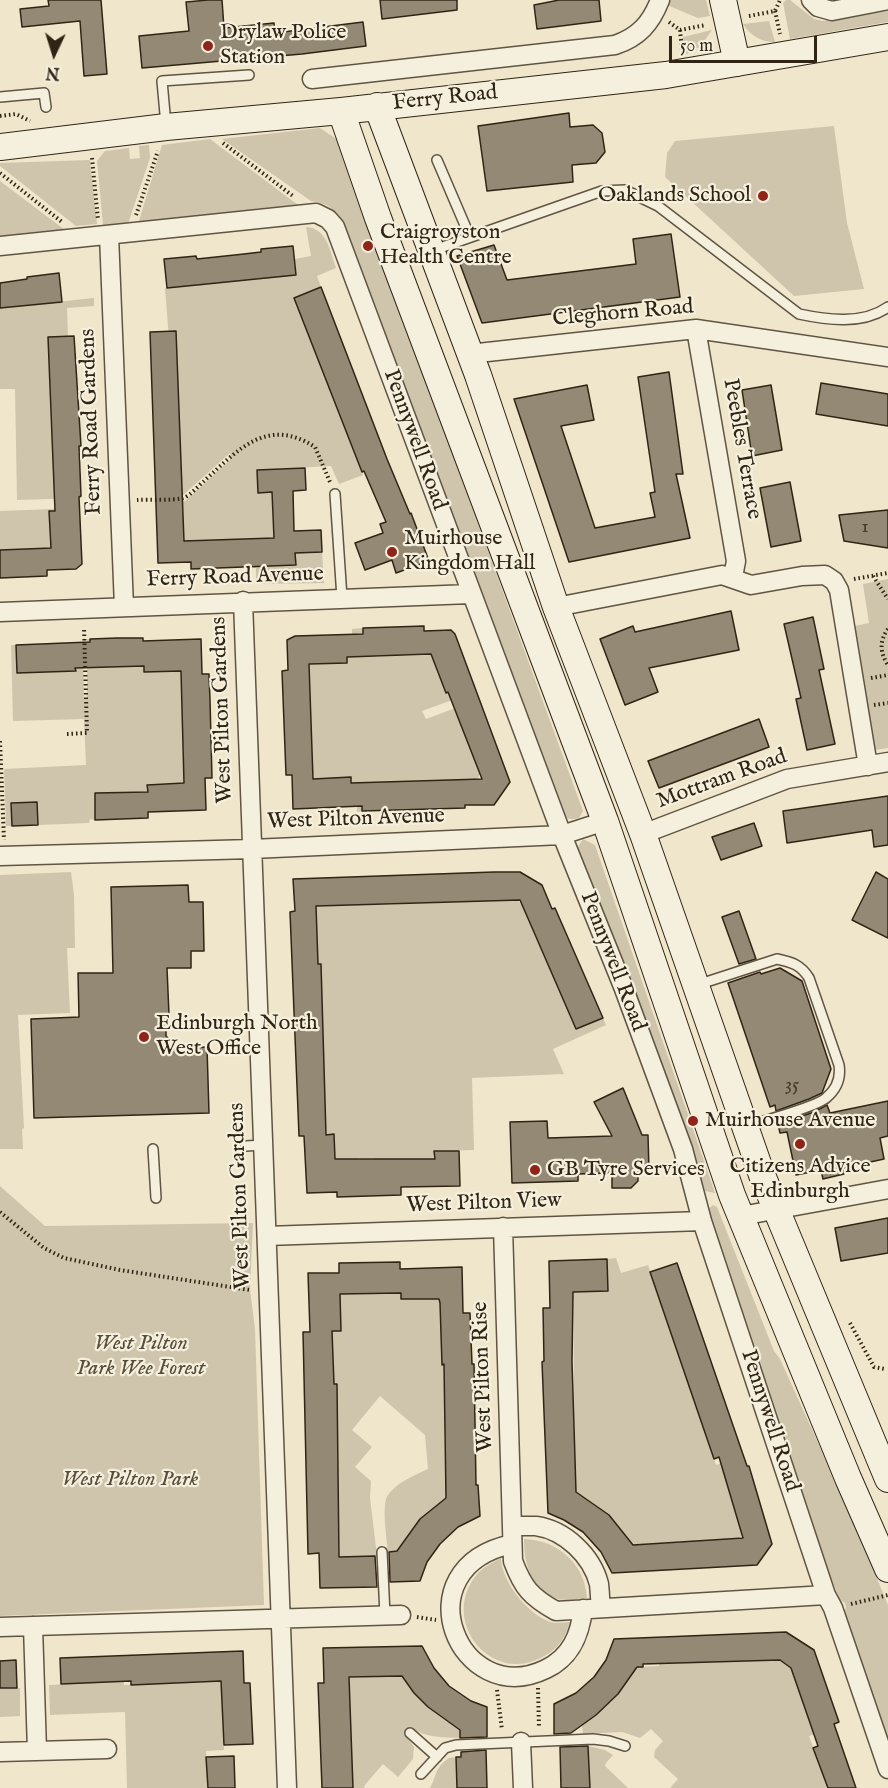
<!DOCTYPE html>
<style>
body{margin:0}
#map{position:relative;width:888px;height:1788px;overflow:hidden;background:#f0e6cb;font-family:"IM FELL English",serif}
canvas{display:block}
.north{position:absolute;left:24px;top:24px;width:60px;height:60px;-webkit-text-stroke:4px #f5efdd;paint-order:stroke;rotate:184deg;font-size:16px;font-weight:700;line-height:24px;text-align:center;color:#302515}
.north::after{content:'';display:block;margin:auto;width:21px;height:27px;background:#302515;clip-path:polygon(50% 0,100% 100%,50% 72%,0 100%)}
.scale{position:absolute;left:669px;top:36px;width:148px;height:27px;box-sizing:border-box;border:3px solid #302515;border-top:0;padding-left:8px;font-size:18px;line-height:21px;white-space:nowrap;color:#302515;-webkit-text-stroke:4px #f5efdd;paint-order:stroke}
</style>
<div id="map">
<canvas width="888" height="1788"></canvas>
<div class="north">N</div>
<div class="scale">50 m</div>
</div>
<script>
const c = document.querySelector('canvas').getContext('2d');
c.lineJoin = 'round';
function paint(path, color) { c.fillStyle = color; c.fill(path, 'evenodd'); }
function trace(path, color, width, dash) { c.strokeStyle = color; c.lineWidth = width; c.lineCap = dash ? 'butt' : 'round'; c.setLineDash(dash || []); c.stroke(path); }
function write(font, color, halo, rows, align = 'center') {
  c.font = font + ' "IM FELL English",serif'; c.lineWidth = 4.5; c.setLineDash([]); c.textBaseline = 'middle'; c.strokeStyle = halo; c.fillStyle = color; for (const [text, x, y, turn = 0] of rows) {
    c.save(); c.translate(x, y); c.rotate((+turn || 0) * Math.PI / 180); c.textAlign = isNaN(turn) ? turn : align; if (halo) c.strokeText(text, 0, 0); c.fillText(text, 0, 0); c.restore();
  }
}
const green = new Path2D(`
 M669 0H706L710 16 698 18 667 5Z
 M786 0H790L814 19 823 21 888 11V22L790 39 783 3Z
 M769 21 775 42C761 42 751 36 743 24Z
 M712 30 701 46 685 55 683 37Z
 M834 126 847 223 864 289 794 296 665 177 667 153 675 141Z
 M320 128 338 140 583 811 579 818C571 820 567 820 561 813L342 222C333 208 327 203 311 201L222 139Z
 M210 139 298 205 138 224 162 145Z
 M149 145 150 158 128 224 103 225 97 161 105 151 129 148 130 159 140 158 139 146Z
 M90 160 97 224 76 226 0 166V163Z
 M0 181 65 230 0 237Z
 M306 227C327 228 330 251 336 268L317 276 321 287 295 298 363 475 339 484 331 466 257 470 258 493 272 492 275 565H296L295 553 322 552 324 583 256 584V568H253L251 539 184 541 183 503 156 504V502L185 501 231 459 230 453 182 496 156 497V493L181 492 165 288 296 275 295 259 311 256Z
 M94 298V306L67 308 68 336 48 337 55 498 81 496V498L17 500 15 389H0V308Z
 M79 508V510L49 511 51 548 0 551V511Z
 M888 579V748L875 750 855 626 869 623 863 584Z
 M363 628 364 657 431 655 446 693 474 683 477 691 422 711 426 719 480 699 483 707 458 717 480 774 477 780 361 783 362 811 357 812V807H352L351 778 313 779 309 664 347 663 346 634H352V629Z
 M87 639H90L144 666V672L181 671 184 783 148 785V792L95 793V820L90 819 89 823 38 825 37 802 11 803 12 826H6L4 769 86 765 84 719 13 721 11 645H16L18 673 75 671V643L83 642 84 699H87Z
 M583 839 595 845 715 1193 705 1191 646 1023 576 850Z
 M71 872 74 895 75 948H67L70 1013 18 1015 24 1128 22 1129 23 1149H0V875Z
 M364 876H375L376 905 495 901 511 897 524 905 528 920 576 1029 603 1018 606 1025 553 1049 564 1074 472 1078 474 1150 435 1151V1159L400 1160 375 1166 374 1158H358V1167L335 1168 334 1135H326L321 964H318L316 906 354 905 353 877Z
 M0 1186 45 1226 253 1223 250 1290 255 1329 264 1605 0 1616Z
 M713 1205 717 1207 774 1351 780 1359 845 1502 888 1605V1745L843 1614 846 1608 845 1603 840 1600 804 1511 706 1211Z
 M616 1258 621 1273 648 1265 716 1465 721 1463 742 1535 739 1538 632 1545C617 1521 600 1506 575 1492L573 1292 607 1259Z
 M401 1293V1299H439L440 1303 442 1364H444L445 1475H475L420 1519 397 1551 388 1552C387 1540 381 1504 388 1495 396 1483 415 1475 428 1469L425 1435 380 1396 352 1430 372 1447 355 1467 371 1481 370 1498 377 1556 339 1557 337 1384H334L332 1331H340V1294Z
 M524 1539C558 1540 585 1564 587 1598 578 1599 566 1601 558 1599 531 1590 524 1564 524 1539Z
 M499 1559H501C502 1583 531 1619 555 1623 559 1623 565 1622 570 1622 566 1636 559 1648 546 1655 492 1689 436 1619 479 1572 484 1567 492 1563 499 1559Z
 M780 1660 791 1668 815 1734 809 1736 828 1788H670L678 1779 654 1757 655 1750 663 1741 651 1729 640 1738 622 1732 583 1734 582 1725 614 1699 637 1667 659 1666V1664Z
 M401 1673C417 1697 434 1716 460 1729V1738C442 1737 425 1738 410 1727L404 1734 414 1747 413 1759 398 1777 383 1764 364 1786 365 1788H353L348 1678 385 1676Z
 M124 1681V1685L221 1681 224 1750 206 1751 208 1788H127L125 1712 50 1715 49 1685Z
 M0 1688H20V1716L0 1717Z
 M588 1746 605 1750 613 1755 606 1763 605 1766 628 1788H590Z
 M456 1757 457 1788H430C437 1776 434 1768 449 1758Z`);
const building = new Path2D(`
 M48 0H101L107 74 84 76 80 21 22 27 20 9 49 6Z
 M208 0H222L224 28 274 23 275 33 363 22 366 46 302 54 142 68 139 36 189 31 186 2Z
 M380 0H457V10L382 19Z
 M559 0H599L601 21 537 29 534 5Z
 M569 113 570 127 593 125 602 133 605 152 596 163 572 165 573 182 487 191 478 126Z
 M671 234 680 297 482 323 457 256 494 245 507 280 636 264 633 239Z
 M293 246 296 275 167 288 164 259 196 256 197 259 244 254 261 252V249Z
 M59 273 62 302 0 308V283L27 279V277Z
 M321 287 387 459 410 514 411 513 429 561 396 573 392 560 365 570 355 543 383 533 380 524 386 522 364 471 362 472 294 298Z
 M176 331 184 541 274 538 272 492 258 493 257 470 305 468 306 490 293 491 294 531 321 530 322 552 295 553 296 565 191 569V562L158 563 150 332Z
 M74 336 81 446H79L81 496 79 497 82 564 76 569 47 570V576L0 578V550L51 548 49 511H55L48 337Z
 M669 372 683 474H676L690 538 569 562 514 399 587 385 594 420 561 426 595 528 655 517 650 493 655 492 638 377Z
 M821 383 888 394V426L816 414Z
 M771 385 782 450 752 456 742 390Z
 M790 482 801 541 771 547 760 488Z
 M888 510V548L844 541 839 515Z
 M731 611 739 650 649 668 658 692 625 705 600 639 633 626 635 632Z
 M813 617 824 669 819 670 835 744 807 750 796 699 801 698 784 624Z
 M424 626V631L451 630 455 634 510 782 494 805H465V808L362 811V806L293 809 292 775H286L282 671 288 670 287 640 295 636 363 634V628ZM431 654 446 693 448 692 482 779 351 783V777L313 779 309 664 347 663V657Z
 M117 638H143V641L201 639 202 674H209L210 700 212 778H205L206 810 148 812V818L95 820V793L148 792 147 785 184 783 181 671 144 672V666L75 668 76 671 17 673 16 645 90 642V639Z
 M759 719 769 747 659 788 648 761Z
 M888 796V845L874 847 872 830 787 843 783 811Z
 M37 802 38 825 12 826 11 803Z
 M754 823 762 846 721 860 712 837Z
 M494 872H520L542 885 552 909 555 908 603 1018 576 1029 520 900 316 906 318 964H321L326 1135 334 1134 335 1159H435L434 1151H459L460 1186 401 1187V1195L337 1197V1192L307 1193 304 1136H299L290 912 295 911 293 879Z
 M876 872 888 879V938L852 920Z
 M188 885 189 902H203L204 951H191V968H167L169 1015H166V1036L178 1048 207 1047 209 1113 34 1118 31 1019 79 1017 78 973H113L111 887Z
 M739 911 756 959 739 964 722 917Z
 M780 968 802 981 831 1069 822 1093 809 1099 776 1111 775 1105 770 1107 728 983 760 972 761 974Z
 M623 1088 642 1135H648L649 1171 638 1172V1181L631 1188H612V1173L578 1174V1181L512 1183 510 1122 547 1121 548 1138 612 1136 594 1102Z
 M888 1101V1136L880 1138 884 1159 843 1168 844 1174 823 1179 821 1170 796 1175 787 1132 780 1133 778 1124 814 1112 827 1105 830 1113Z
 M888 1218V1253L841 1261 835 1228Z
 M607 1259 608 1291 573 1292 572 1361 576 1492 609 1515 633 1545 743 1538 719 1457 714 1459 650 1272 677 1263 747 1466H749L772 1544 757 1565 612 1573 601 1552 583 1532 564 1520 548 1513 542 1362 544 1361 543 1308H550L549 1261Z
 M400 1262V1269L462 1267 463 1313H470L472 1364H474L476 1485H478L480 1516 458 1527 440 1544 427 1562 420 1581 390 1582 389 1552 397 1551 420 1519 446 1498 444 1364 442 1365 440 1303 439 1299H401V1293L340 1294 341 1331H332L334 1384H337L339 1557 375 1556 377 1587 320 1588 319 1553 308 1554 303 1332H310L308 1273H339V1263Z
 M786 1632 814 1650 839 1722 834 1724 856 1788H828L813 1748 818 1746 791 1668 780 1660 643 1664V1667H637L618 1694 596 1715 571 1733 554 1734V1704L576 1693 594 1677 606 1660 614 1639Z
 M422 1646 434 1668 449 1686 471 1701 487 1707V1737L460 1738V1730L428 1707 414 1693 402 1676 349 1677 353 1788H322L318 1683H324L323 1648Z
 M243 1651 244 1683H250L253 1744 224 1745 221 1681 131 1685V1681L61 1684 60 1658Z
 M16 1660 17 1688H0V1661Z
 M588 1746 590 1788H561L560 1747Z
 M486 1750 487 1788H457L456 1757H461V1752Z
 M234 1756 235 1788H208L206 1757Z`);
const path = new Path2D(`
 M775 11 780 34
 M749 16 775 11 780 0
 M669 22 680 30 706 25
 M680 30 682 50
 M0 116 16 114 30 121
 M223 143 293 196
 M92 158 98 220
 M0 173 62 222
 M136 215 158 151
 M137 500C150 499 171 501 183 498 190 496 198 486 204 481 238 450 267 416 315 447L330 482
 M873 576 888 599
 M854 579 888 573
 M888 629C879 641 880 653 888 665
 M871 678 888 675
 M874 705 888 703
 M67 734 87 733 84 627
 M0 741 4 840
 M0 1212 44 1248 64 1258 120 1270 250 1290
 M850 1323 874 1367 885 1369
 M851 1604 888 1595
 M417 1617 436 1620
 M538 1688 539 1728
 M497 1690 502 1730`);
const lane = new Path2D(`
 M0 97 44 93 46 107
 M166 125 162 81 249 75
 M437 160 470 237
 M434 250 602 191 625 190 658 206 799 314C827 320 863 325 888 307
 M335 494 342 598
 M697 985 777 959C792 962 801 965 809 978L839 1065C841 1078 837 1089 826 1098 816 1107 763 1121 747 1126
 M246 1146 263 1145
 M153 1149 156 1198
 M382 1552 385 1615
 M410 1733 437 1757
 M421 1774 445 1748 456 1745 593 1739 609 1741 625 1746`);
const street = new Path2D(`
 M811 0 818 7 832 11 888 0
 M312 79 615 45C639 37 651 23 660 0
 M109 235 124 607
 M0 246 316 213 328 219 335 227 562 835 624 989 683 1149 702 1221 826 1595 833 1608 888 1769
 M696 329 736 561 733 577
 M469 354 696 329 888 357
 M243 601 287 1788
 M556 607 722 575 751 585 802 576 825 575 834 581 839 590 868 766
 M0 612 471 594
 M643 834 787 779 888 762
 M0 856 252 849 562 835 605 821
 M741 1216 888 1189
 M503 1227 513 1561C523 1588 531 1597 556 1611L826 1595
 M267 1236 702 1221
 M512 1526C519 1526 528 1526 536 1526 565 1530 592 1556 599 1584 600 1592 600 1601 601 1608
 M512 1544C400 1568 459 1711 546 1669 571 1657 580 1635 583 1609
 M33 1626 37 1751
 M0 1627 401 1615
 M521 1742 523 1788
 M0 1752 107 1749`);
const secondary = new Path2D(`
 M723 0 737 63
 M377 106 478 375 556 607 643 834 762 1175 888 1479
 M341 111 378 218 605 821 732 1195 848 1478 888 1569
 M0 147 166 127 341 111 666 75 888 37`);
const markers = [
 [208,46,6,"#8f2418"],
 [763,196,6,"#8f2418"],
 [368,246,6,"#8f2418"],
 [392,552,6,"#8f2418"],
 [144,1037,6,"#8f2418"],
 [693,1121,6,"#8f2418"],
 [800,1144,6,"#8f2418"],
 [535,1170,6,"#8f2418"]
];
const numberNames = [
 ["1",865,528],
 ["35",792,1086]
];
const poiNames = [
 ["Drylaw Police",220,33],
 ["Station",220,58],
 ["Oaklands School",751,196,"right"],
 ["Craigroyston",380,233],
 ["Health Centre",380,258],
 ["Muirhouse",404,539],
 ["Kingdom Hall",404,564],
 ["Edinburgh North",156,1024],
 ["West Office",156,1049],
 ["Muirhouse Avenue",705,1121],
 ["Citizens Advice",800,1167,"center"],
 ["Edinburgh",800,1192,"center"],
 ["GB Tyre Services",547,1170]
];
const streetNames = [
 ["Ferry Road",445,99,-6],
 ["Cleghorn Road",623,314,-5],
 ["Ferry Road Gardens",92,422,-92],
 ["Pennywell Road",414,440,70],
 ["Peebles Terrace",741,449,80],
 ["Ferry Road Avenue",235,578,-2],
 ["West Pilton Gardens",223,710,-92],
 ["Mottram Road",722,780,-20],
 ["West Pilton Avenue",356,820,-2],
 ["Pennywell Road",612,962,69],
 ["West Pilton Gardens",241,1196,-92],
 ["West Pilton View",484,1204,-2],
 ["West Pilton Rise",484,1377,-92],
 ["Pennywell Road",769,1421,72]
];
const parkNames = [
 ["West Pilton",141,1344],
 ["Park Wee Forest",141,1369],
 ["West Pilton Park",130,1480]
];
paint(green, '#cfc5ac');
paint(building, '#948974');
trace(building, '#302515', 1.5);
trace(lane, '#605542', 12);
trace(street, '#605542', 21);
trace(secondary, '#302515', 28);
trace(path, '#302515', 4, [1.5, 3]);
trace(lane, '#f5efdd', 9);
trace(street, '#f5efdd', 18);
trace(secondary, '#f5efdd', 26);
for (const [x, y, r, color] of markers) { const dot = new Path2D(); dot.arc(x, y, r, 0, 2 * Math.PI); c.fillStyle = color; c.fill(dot); trace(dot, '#f5efdd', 2); }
write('20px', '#493e2d', null, numberNames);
write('22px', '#302515', '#f5efdd', poiNames, 'left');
write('22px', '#302515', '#f5efdd', streetNames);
write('italic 22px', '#584d3b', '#f5efdd', parkNames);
</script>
